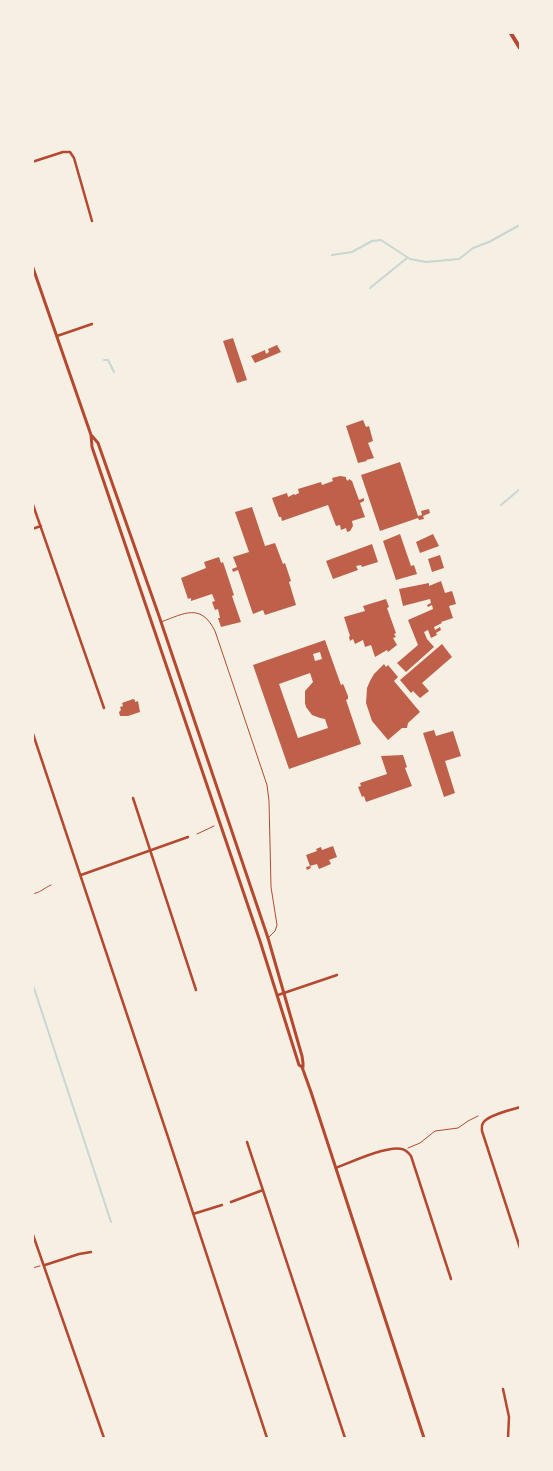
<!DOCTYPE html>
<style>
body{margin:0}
#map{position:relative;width:553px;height:1471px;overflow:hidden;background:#f6efe4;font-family:"Sofia Sans Condensed",sans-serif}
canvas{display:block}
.frame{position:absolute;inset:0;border:34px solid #f6efe4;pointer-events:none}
</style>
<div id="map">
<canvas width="553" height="1471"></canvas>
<div class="frame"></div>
</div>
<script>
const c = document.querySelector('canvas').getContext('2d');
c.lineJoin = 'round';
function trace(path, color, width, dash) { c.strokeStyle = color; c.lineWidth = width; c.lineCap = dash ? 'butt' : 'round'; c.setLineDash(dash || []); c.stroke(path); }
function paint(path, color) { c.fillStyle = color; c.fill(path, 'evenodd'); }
const stream = new Path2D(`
 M332 255 352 252 372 241 381 240 410 259 426 262 459 259 473 248 489 242 518 226
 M370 288 407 258
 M104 360H108L114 372
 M501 505 520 489
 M32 982 111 1222`);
const building = new Path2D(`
 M233 338 247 380 237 383 223 341Z
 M277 345 281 352 255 363 251 356 265 350 266 354 269 352 268 349Z
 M363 420 366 427 369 426 373 441 368 443 374 458 366 460 367 461 358 463 346 426Z
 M400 462 418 516 422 515 421 511 429 509 430 513 423 516 424 519 419 520 418 518 380 531 361 475Z
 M340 476 346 477V479L348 481 349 479 352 481 359 500 364 498V501L360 503 365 517 352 521 353 526 350 531 347 532 346 528 341 530 340 525 336 526 328 505 282 521 281 517H279L272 498 287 493 288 497 294 494 295 495 299 493 298 489 321 482 322 485 333 481 332 478Z
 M252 507 265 546 275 543 283 564 285 563 291 581 289 582 296 605 265 615 263 610 253 614 238 570 233 572 232 569 237 567 233 557 249 552 235 512Z
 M400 534 411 566 414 565 417 574 396 580 383 541Z
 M433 534 439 546 420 553 416 542Z
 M372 544 378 562 362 567 361 565 356 566 358 570 333 579 326 561Z
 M440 555 444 568 432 572 428 559Z
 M219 557 221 563 223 562 234 595 232 596 241 622 221 627 218 618H220L218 609 215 610 212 602 215 601 212 594 191 601V598L188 599 181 578 206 568 204 562Z
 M441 581 445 593 452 591 454 597 456 604 449 606 453 618 441 622 442 623 434 627 435 630 440 627 441 630 436 633 437 635 431 638 428 630 424 632 427 639 434 647 406 672 397 663 418 645 408 620 433 609 432 605 428 607 427 605 431 603 430 599 403 606 399 589 429 583V586Z
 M386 599 389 607 387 608 396 633 394 634 396 637 393 638 397 645 388 652 387 650 375 657 371 645 365 647 363 640 355 644 353 639 350 641 349 637 350 636 344 617 365 611 363 606Z
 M325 640 341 685 343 684 344 686 348 696V699L346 700 361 744 289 769 253 665ZM320 652 322 659 315 661 313 654ZM310 673 313 682 305 691V703L306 707 312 715 320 718 325 719 328 728 298 738 279 684Z
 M442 644 452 657 422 683 429 691 420 698 413 691 411 693 400 680Z
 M384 664 386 667 388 665 398 677 394 681 420 712 408 723 407 728H402L388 740 372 721 366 703 367 688 370 681 374 674Z
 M133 699 135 700V702L138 701 140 712 128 716H120L119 712 121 710 120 707 123 706 122 703Z
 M434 730 436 736 453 731 461 756 445 761 455 793 444 797 423 733Z
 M403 755 407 767 405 768 412 786 366 802 364 796 362 797 358 787 361 786 360 783 387 774 381 756Z
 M333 846 337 857 329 860 331 864 319 869 317 864 310 866 311 868 307 870 306 867 310 866 306 855 317 851 316 849 321 847 322 850Z`);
const path = new Path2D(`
 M197 834 214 826
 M32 894C40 893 44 888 51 885
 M408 1148 420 1143 435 1131 458 1128 468 1121 478 1116
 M32 1268 40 1266`);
const service = new Path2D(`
 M161 622C185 613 201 603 215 631L267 785 269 801 271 887 277 925 275 931 268 938`);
const minor = new Path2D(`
 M32 162 63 152H70L74 158 92 221
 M57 336 92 324
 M32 502 104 708
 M32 529 41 526
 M32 731 168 1137 267 1438
 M133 798 196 990
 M81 875 188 837
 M278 995 337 975
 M520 1107C512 1110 487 1115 483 1123 481 1126 482 1128 482 1131L520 1248
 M247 1142 345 1438
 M336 1168C351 1162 388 1145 402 1149 406 1150 408 1152 411 1156L451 1279
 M231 1202 263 1190
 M193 1214 222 1205
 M32 1232 104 1438
 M45 1265 79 1254 91 1252
 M503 1389 509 1417 508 1438`);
const tertiary = new Path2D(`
 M32 265 91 435 92 447 260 941 299 1065 302 1067 311 1092 424 1438
 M92 436 98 443 159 616 268 938 302 1056 303 1063V1067`);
const secondary = new Path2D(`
 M510 32 520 48`);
trace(stream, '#c9d6d2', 2);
paint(building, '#bf614a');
trace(path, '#b5482f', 1);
trace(service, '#b5482f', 1);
trace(minor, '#b5482f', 2.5);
trace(tertiary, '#b5482f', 3);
trace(secondary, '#b5482f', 4);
</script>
